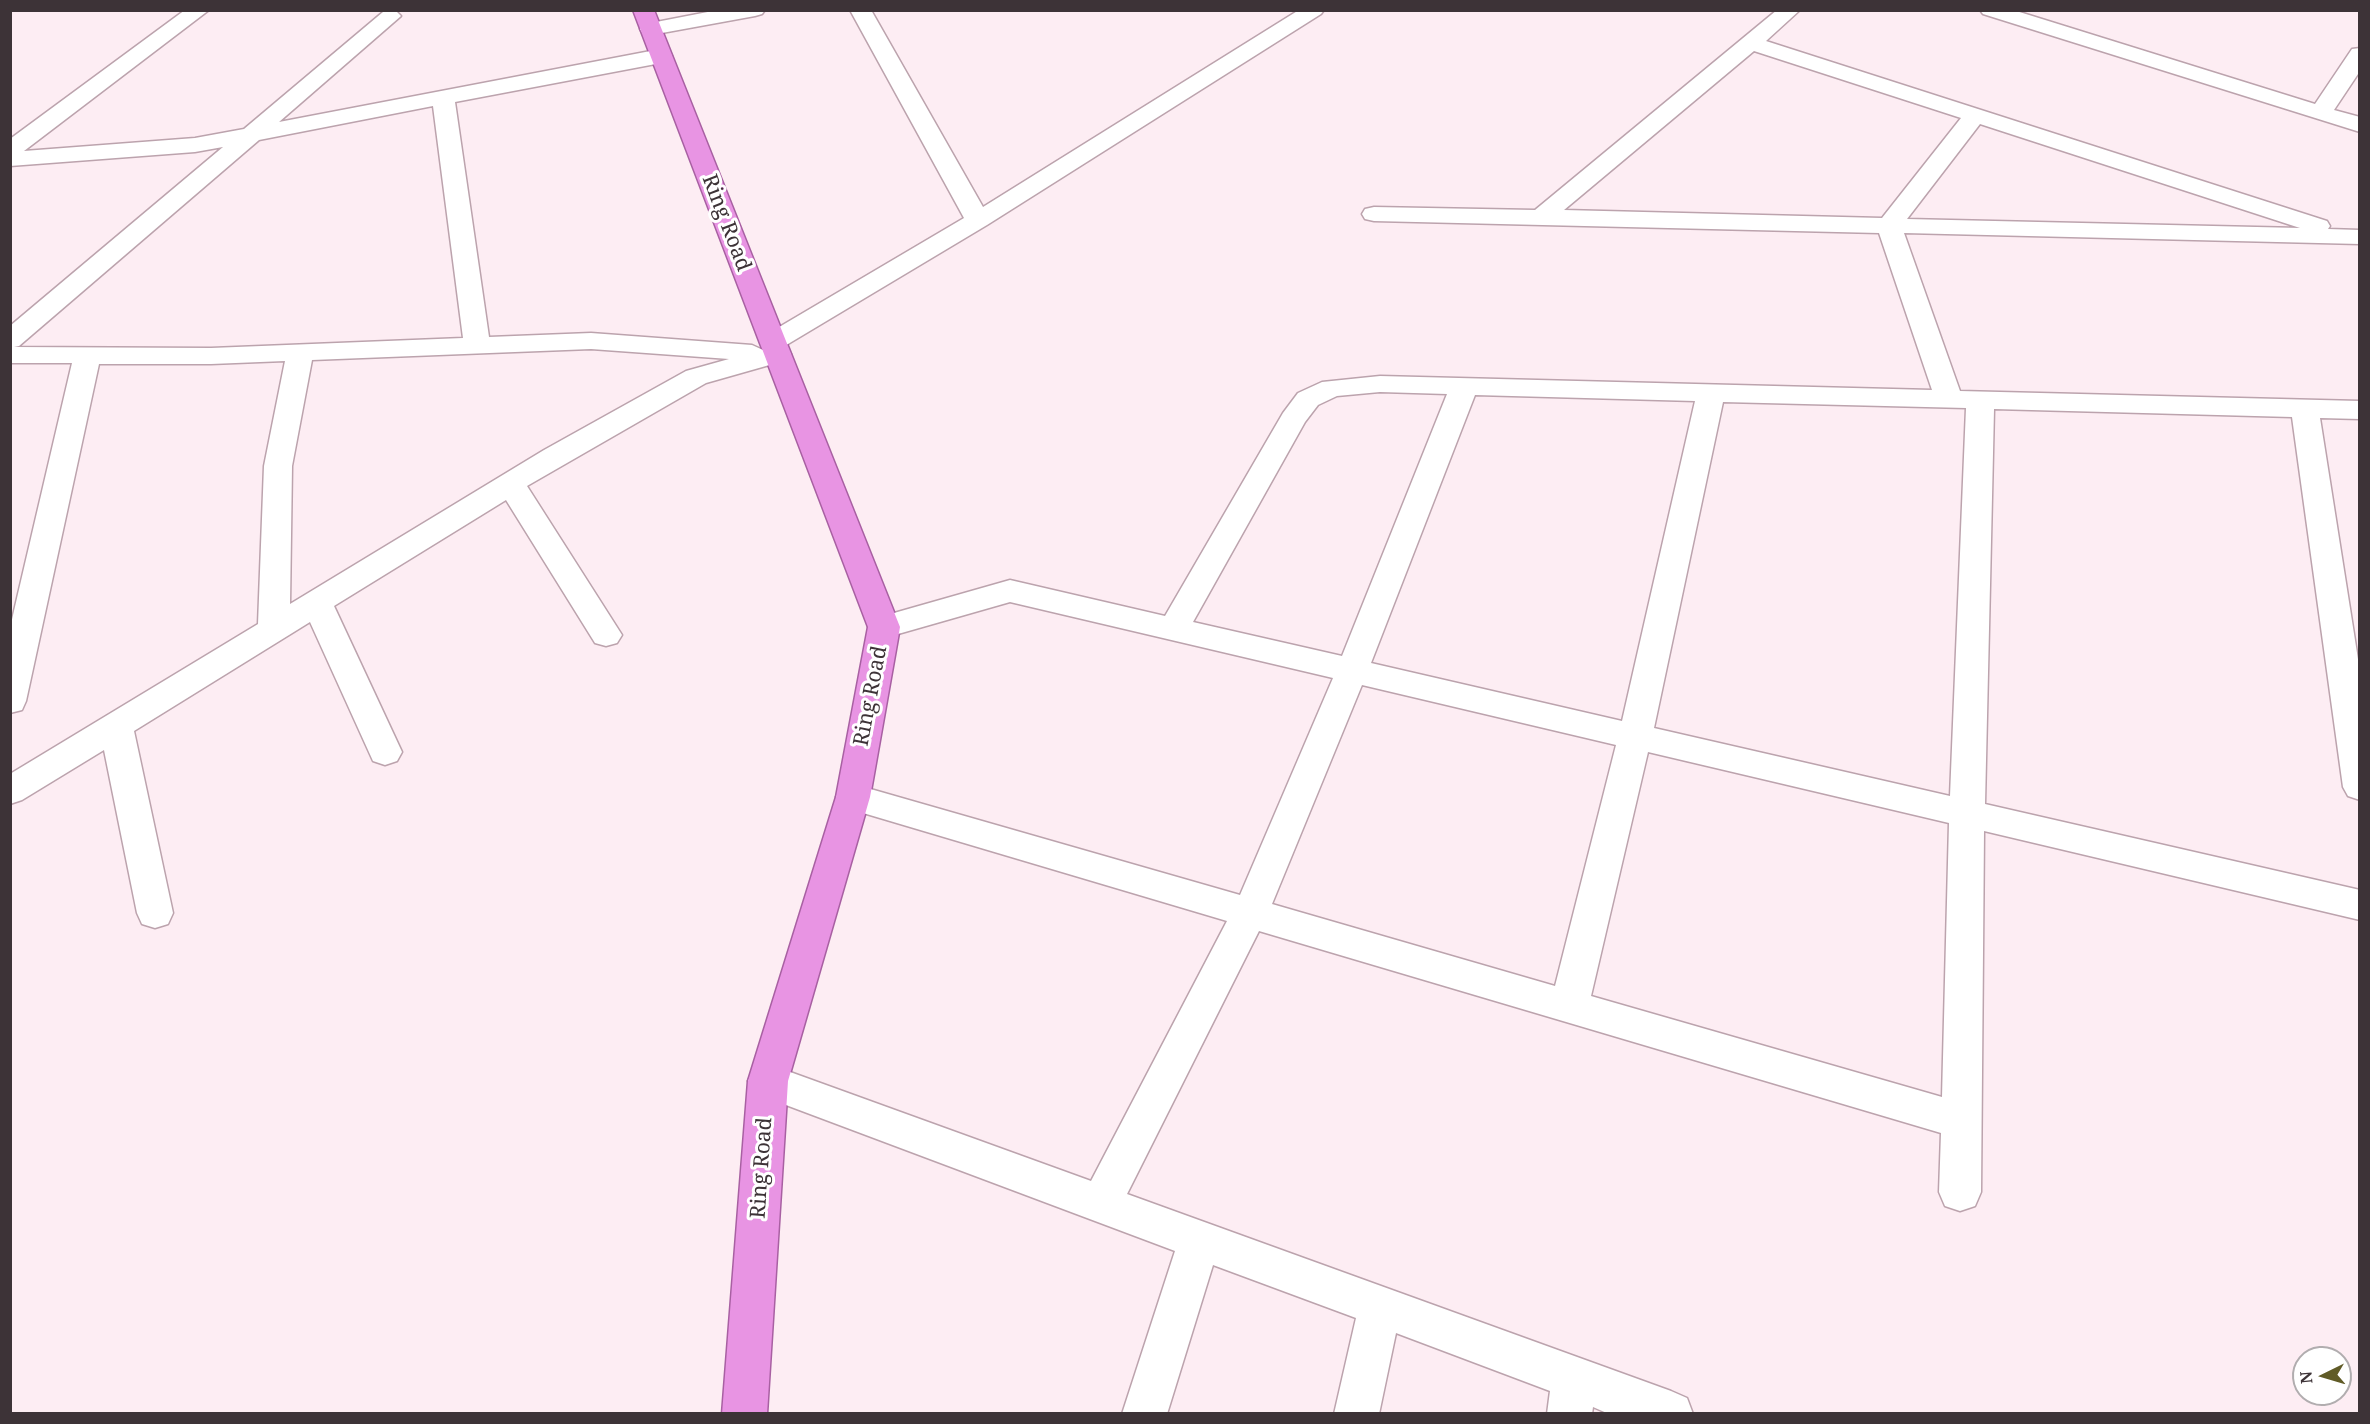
<!DOCTYPE html>
<style>
body{margin:0}
#map{position:relative;width:2370px;height:1424px;overflow:hidden;background:#fdedf3;font-family:"Noto Serif",serif}
canvas{display:block}
.frame{position:absolute;inset:0;border:12px solid #3d3337;pointer-events:none}
.north{position:absolute;left:2292px;top:1346px;width:60px;height:60px;box-sizing:border-box;background:#fff;border:2px solid #b1adaf;border-radius:50%;rotate:265deg;font-size:16px;font-weight:700;line-height:24px;text-align:center;color:#3d3337}
.north::after{content:'';display:block;margin:auto;width:21px;height:27px;background:#605b27;clip-path:polygon(50% 0,100% 100%,50% 72%,0 100%)}
</style>
<div id="map">
<canvas width="2370" height="1424"></canvas>
<div class="frame"></div>
<div class="north">N</div>
</div>
<script>
const c = document.querySelector('canvas').getContext('2d');
c.lineJoin = 'round';
function trace(path, color, width, dash) { c.strokeStyle = color; c.lineWidth = width; c.lineCap = dash ? 'butt' : 'round'; c.setLineDash(dash || []); c.stroke(path); }
function paint(path, color) { c.fillStyle = color; c.fill(path, 'evenodd'); }
function write(font, color, halo, rows, align = 'center') {
  c.font = font + ' "Noto Serif",serif'; c.lineWidth = 6; c.setLineDash([]); c.textBaseline = 'middle'; c.strokeStyle = halo; c.fillStyle = color; for (const [text, x, y, turn = 0] of rows) {
    c.save(); c.translate(x, y); c.rotate((+turn || 0) * Math.PI / 180); c.textAlign = isNaN(turn) ? turn : align; if (halo) c.strokeText(text, 0, 0); c.fillText(text, 0, 0); c.restore();
  }
}
const minor = new Path2D(`
 M185 10H209L24 151 195 138 244 129 383 12H397L401 16 279 122 661 49 669 51 672 56 669 61 661 63 455 102 489 337 591 333 752 345 763 350 767 349 760 342 764 336 964 218 850 10H871L983 207 1299 10H1324L1321 14 987 225 783 347 787 348 791 354 787 360 706 383 527 486 622 635 617 643 606 646 595 643 506 500 334 606 402 752 397 761 385 765 373 761 310 622 134 731 173 913 168 924 155 928 142 924 137 913 104 750 22 800 10 804V774L258 624 264 466 285 361 211 364H99L26 701 22 710 10 713V628L72 363H10V326L223 147 195 152 10 166V139ZM433 106 463 338 211 348 14 347 19 346 259 140ZM591 349 729 359 686 371 544 450 290 604 292 466 312 360Z
 M718 10H765L762 14 755 16 651 35 643 34 640 29 643 24 651 23Z
 M1777 10H1800L1766 41 2327 221 2330 226 2328 229 2360 230V244L1904 233 1960 391 2360 401V419L2320 418 2360 672V800L2348 796 2343 787 2292 417 1994 409 1985 804 2360 890V920L1984 831 1981 1192 1975 1206 1960 1211 1945 1206 1939 1192 1941 1133 1259 931 1127 1194 1671 1391 1687 1398 1693 1414H1609L1593 1407 1592 1414H1547L1550 1391 1396 1333 1379 1414H1334L1356 1318 1213 1265 1167 1414H1122L1175 1251 754 1093 748 1081 754 1069 768 1064 1091 1181 1227 921 853 810 841 806 836 797 841 788 853 784 1240 895 1333 678 1010 602 884 638 873 635 868 627 873 619 1010 580 1165 616 1283 413 1298 393 1322 382 1380 376 1932 390 1879 233 1374 221 1365 219 1362 214 1365 209 1374 207 1535 210ZM1754 51 1961 118 1882 218 1564 210ZM1980 124 2300 228 1907 219ZM1380 392 1447 394 1342 656 1193 622 1305 422 1318 405 1337 396ZM1475 395 1695 401 1622 721 1371 663ZM1723 402 1966 408 1950 796 1654 728ZM1362 685 1616 745 1555 986 1272 904ZM1648 752 1949 823 1942 1097 1591 996Z
 M1980 10H2013L2315 104 2352 49 2360 48V71L2334 110 2360 117V132L1983 14Z`);
const trunk = new Path2D(`
 M633 10H654L900 627 870 797 788 1081 767 1414H722L748 1081 836 797 868 627Z`);
const streetNames = [
 ["Ring Road",726,223,69],
 ["Ring Road",871,696,-79],
 ["Ring Road",762,1168,-86]
];
trace(minor, '#bca3ad', 3);
trace(trunk, '#a860a2', 3);
paint(minor, '#fff');
paint(trunk, '#e894e3');
write('21px', '#3d3337', '#fff', streetNames);
</script>
